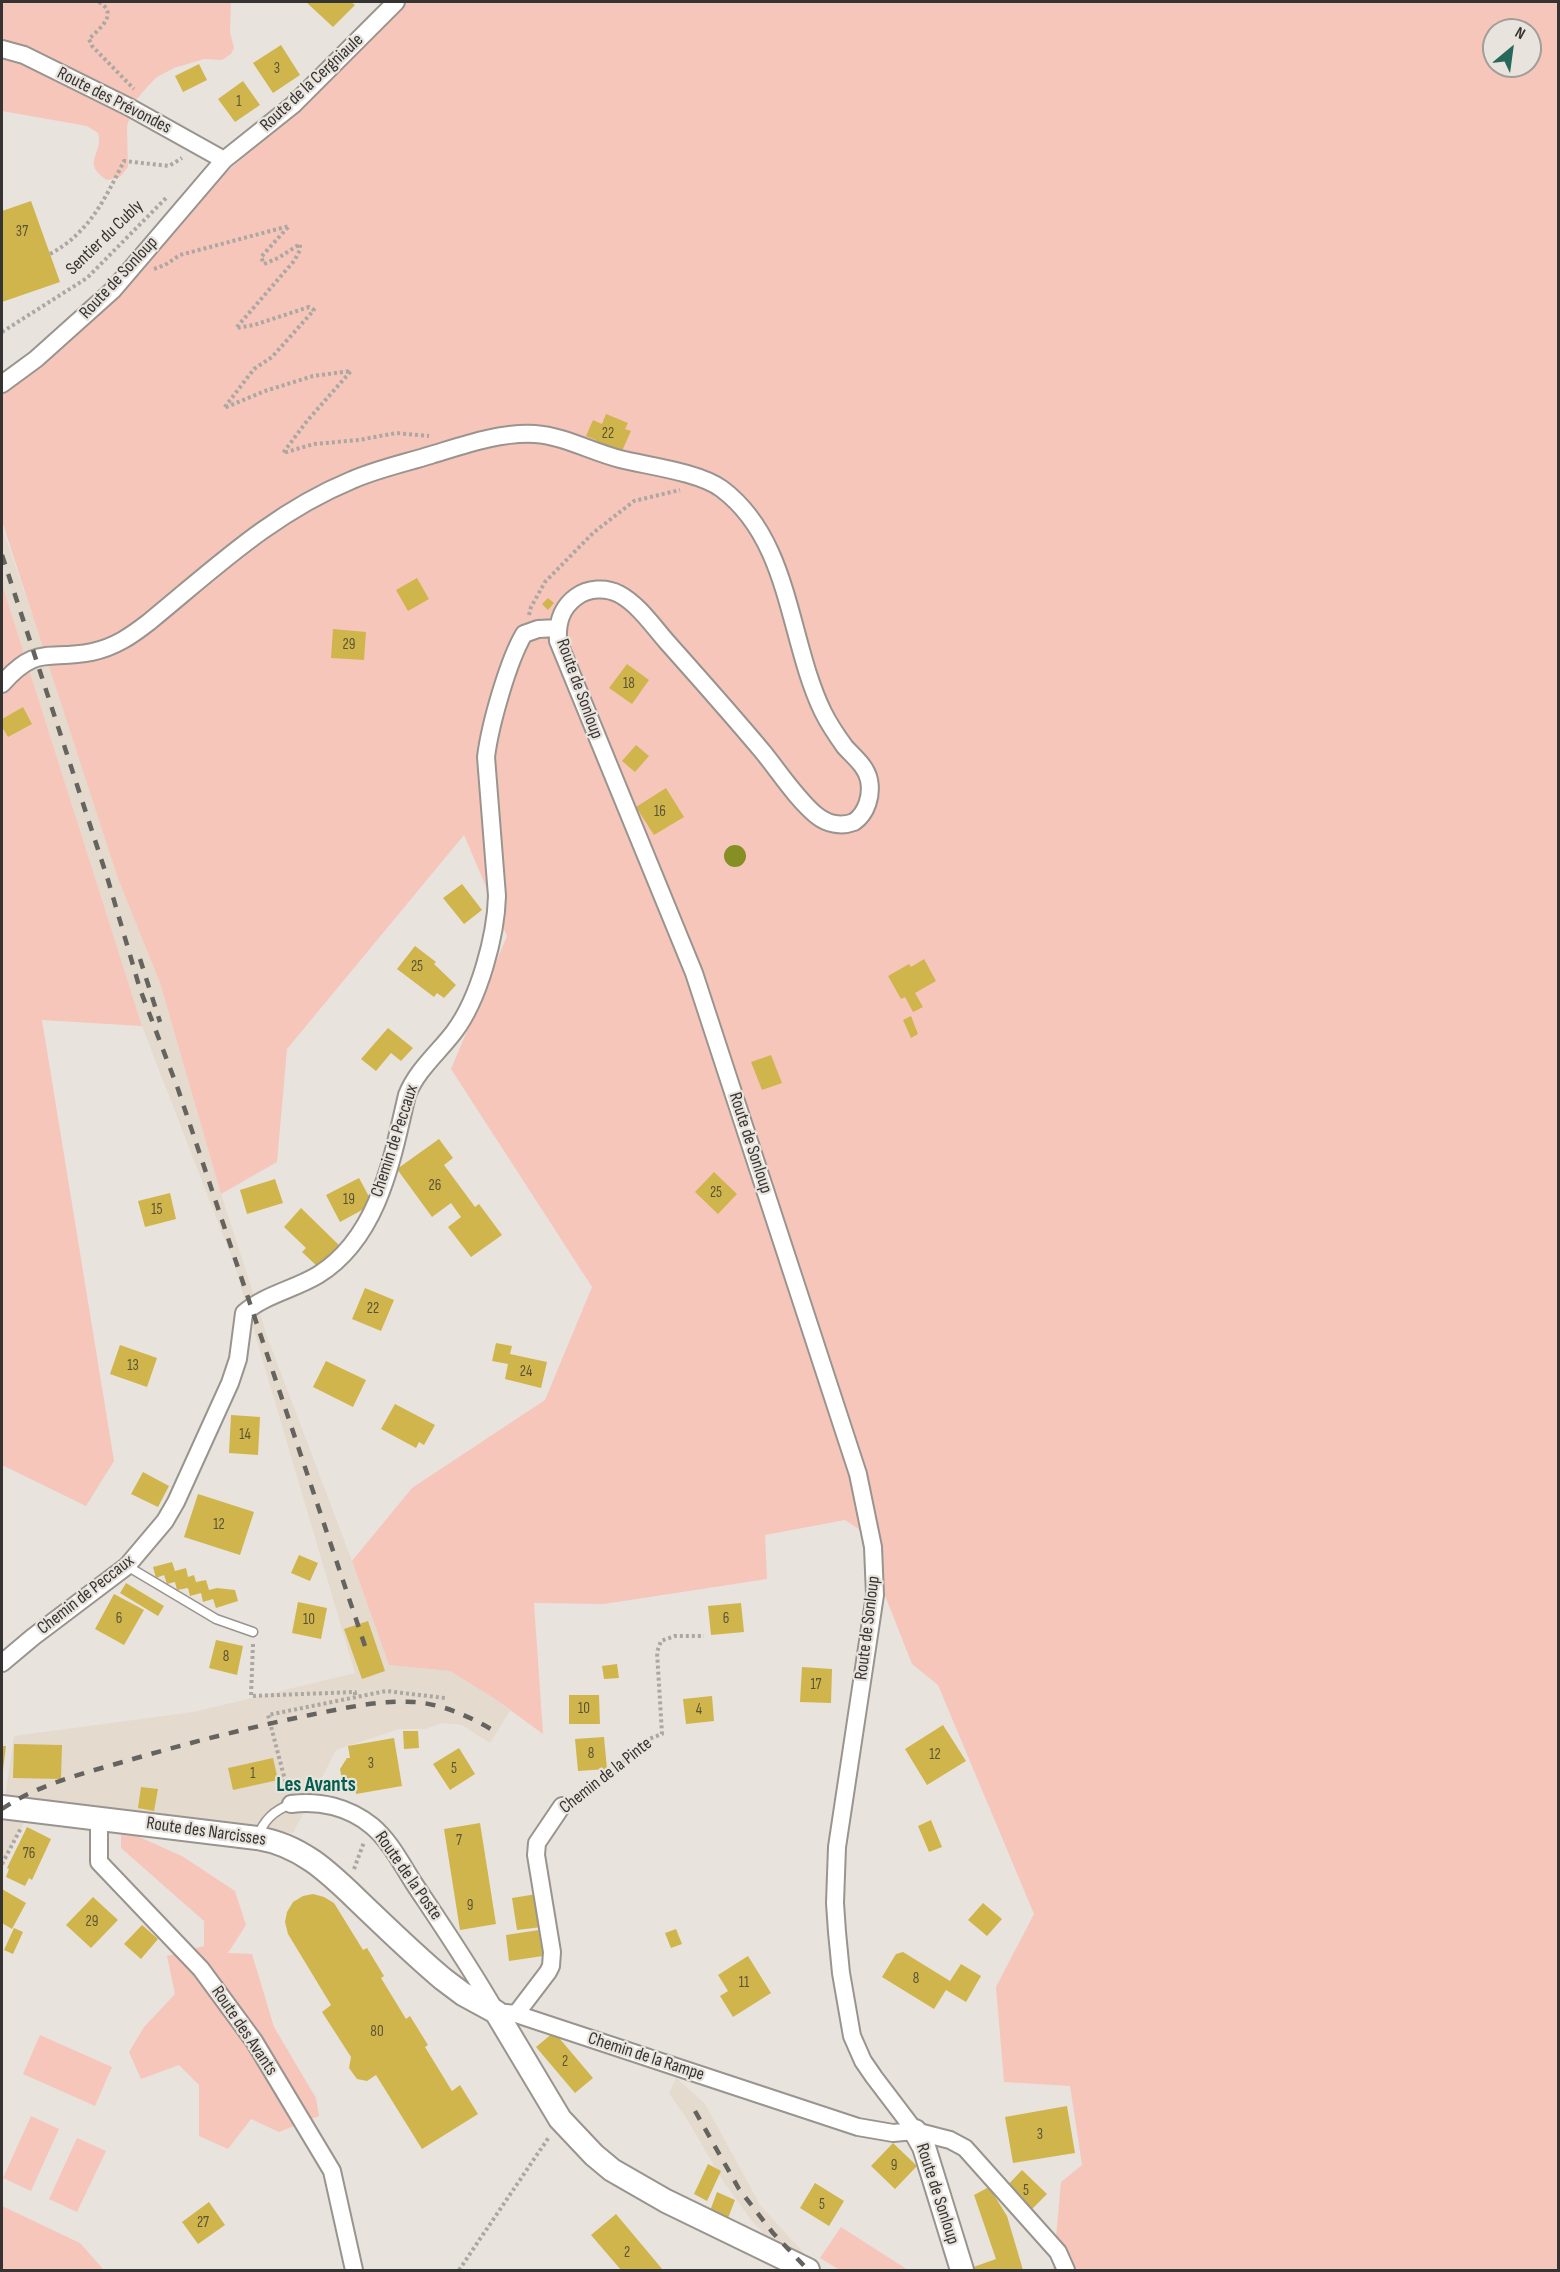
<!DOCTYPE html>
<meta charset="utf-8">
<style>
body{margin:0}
#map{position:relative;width:1560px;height:2272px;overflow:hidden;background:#e8e3dd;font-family:"Sofia Sans Condensed",sans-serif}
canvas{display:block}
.frame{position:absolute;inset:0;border:3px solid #363432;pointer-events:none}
.north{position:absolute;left:1482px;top:18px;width:60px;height:60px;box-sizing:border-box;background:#e8e3dd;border:2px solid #a19d99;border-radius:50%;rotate:29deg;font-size:16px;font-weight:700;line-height:24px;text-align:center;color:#363432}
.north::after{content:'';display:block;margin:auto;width:21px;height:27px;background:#26695a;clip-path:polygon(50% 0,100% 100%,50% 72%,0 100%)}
</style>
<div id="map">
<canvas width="1560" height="2272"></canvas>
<div class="frame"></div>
<div class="north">N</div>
</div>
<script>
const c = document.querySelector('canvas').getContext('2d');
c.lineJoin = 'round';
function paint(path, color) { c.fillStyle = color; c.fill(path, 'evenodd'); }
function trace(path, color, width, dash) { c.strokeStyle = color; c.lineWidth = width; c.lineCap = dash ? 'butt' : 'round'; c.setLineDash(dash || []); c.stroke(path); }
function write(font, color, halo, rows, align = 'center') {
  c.font = font + ' "Sofia Sans Condensed",sans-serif'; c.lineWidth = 4.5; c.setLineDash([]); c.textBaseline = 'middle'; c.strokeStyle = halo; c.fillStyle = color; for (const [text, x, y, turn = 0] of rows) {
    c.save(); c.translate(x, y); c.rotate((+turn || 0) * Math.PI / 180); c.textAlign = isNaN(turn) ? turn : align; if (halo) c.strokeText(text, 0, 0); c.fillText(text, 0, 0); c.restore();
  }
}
const built = new Path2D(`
 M2 527 42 643 117 876 160 983 221 1194 268 1339 352 1561 389 1665 450 1671 495 1699 510 1711 490 1743 462 1725 442 1723 425 1729H399L336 1750 293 1833 75 1806 33 1811 24 1823 2 1864V1800L5 1798 14 1736 194 1712 355 1673 235 1266 142 1026 2 584Z
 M676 2078 705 2104 760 2205 819 2270H796L752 2221 723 2181 687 2119 669 2093Z`);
const green = new Path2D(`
 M2 2H231L230 32 234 48 231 54 222 60 204 59 174 68 157 77 148 86 136 100 127 126 128 167 120 177 107 180C80 162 104 155 98 133L87 126 2 111Z
 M405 2H1558V2270H1053L1061 2182 1082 2165 1070 2086 1004 2082 996 1987 1034 1914 938 1685 912 1664 875 1570 863 1532 845 1520 765 1535 767 1579 604 1604 534 1603 543 1734 495 1699 450 1671 389 1665 352 1561 412 1488 545 1400 592 1287 451 1069 507 936 464 835 287 1049 277 1162 221 1194 160 983 117 876 2 521V393L57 351 208 188 290 117ZM1494 30H1530V66H1494Z
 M2 584 142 1026 42 1020 114 1461 86 1506 4 1466 2 1467Z
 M121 1835 137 1836 182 1856 235 1891 246 1925 228 1953 252 1954 274 2027 316 2098 319 2116 279 2132 251 2119 228 2149 199 2136V2085L179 2065 141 2079 129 2052 144 2027 175 1994 167 1956 204 1946V1921L121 1848Z
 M40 2035 112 2067 95 2106 23 2074Z
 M31 2116 59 2129 31 2191 3 2178Z
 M77 2138 106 2151 77 2212 49 2199Z
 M2 2206 80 2243 104 2270H2Z
 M841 2227 908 2270H840L820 2258Z`);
const water = new Path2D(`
 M724 856a11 11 0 1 1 22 0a11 11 0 1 1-22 0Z`);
const building = new Path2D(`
 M306 2H351L355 5 333 27Z
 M281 45 300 75 273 93 253 63Z
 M199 64 207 80 183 92 175 76Z
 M243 81 260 105 235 122 218 99Z
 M31 201 60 282 2 302V211Z
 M606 414 628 423 625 429 631 431 622 451 617 449 616 451 595 443 596 440 586 436 593 420 602 424Z
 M417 578 429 599 408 611 396 590Z
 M548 598 554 603 548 610 542 604Z
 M333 629 366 632 364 660 331 658Z
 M627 664 649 680 632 704 609 688Z
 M23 707 32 724 8 737 2 727V719Z
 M636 745 649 756 635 772 622 761Z
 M666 788 684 817 654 835 636 807Z
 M462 884 482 910 464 924 443 898Z
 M415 946 436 962 434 964 456 985 444 998 437 993 434 997 397 969Z
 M924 959 936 981 915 993 923 1007 913 1012 905 997 901 999 888 976 909 964 911 967Z
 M911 1016 918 1034 911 1038 903 1020Z
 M388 1028 413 1048 401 1061 391 1053 376 1071 361 1059Z
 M771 1055 782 1083 762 1090 751 1062Z
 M439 1139 453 1158 444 1165 475 1207 479 1204 502 1235 471 1257 448 1227 461 1217 451 1203 432 1217 397 1169Z
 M714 1172 737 1194 718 1214 695 1192Z
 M359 1178 373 1204 340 1222 326 1195Z
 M275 1179 283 1203 247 1214 240 1190Z
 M170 1193 176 1219 145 1227 138 1201Z
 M301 1208 340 1246 318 1267 302 1252 306 1248 284 1227Z
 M365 1288 394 1300 381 1331 352 1319Z
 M496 1343 512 1346 510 1354 547 1362 541 1388 505 1379 508 1364 492 1361Z
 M120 1345 157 1358 147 1387 110 1374Z
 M326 1361 366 1380 353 1407 313 1387Z
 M395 1404 435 1425 424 1445 419 1442 416 1448 381 1429Z
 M231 1415 260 1417 258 1455 229 1453Z
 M143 1472 169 1486 158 1507 131 1494Z
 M198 1494 254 1512 240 1555 184 1537Z
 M299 1555 318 1563 310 1581 291 1573Z
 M172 1562 175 1571 186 1568 188 1577 194 1575 196 1582 206 1580 209 1590 217 1588 235 1590 238 1601 216 1608 213 1599 203 1602 201 1593 190 1596 188 1588 177 1590 175 1582 167 1584 164 1575 156 1578 153 1567Z
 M126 1583 164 1606 158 1616 120 1593Z
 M114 1594 144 1610 124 1645 95 1629Z
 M298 1602 327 1608 321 1639 292 1633Z
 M741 1603 744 1632 711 1635 708 1606Z
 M368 1621 385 1671 362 1679 344 1629Z
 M216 1640 243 1646 237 1675 209 1668Z
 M617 1664 619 1678 604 1679 602 1666Z
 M802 1667 832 1669 831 1703 800 1702Z
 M569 1695H599L600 1724H569Z
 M712 1696 714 1721 686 1724 683 1699Z
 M943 1725 966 1761 927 1785 905 1749Z
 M403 1731H418L419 1748 404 1749Z
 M604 1737 607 1769 578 1771 575 1739Z
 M394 1738 402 1786 356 1794 355 1787H352L342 1780 340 1769 347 1758H350L348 1746Z
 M14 1744 62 1745 61 1779 13 1778Z
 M2 1746H6L3 1770H2Z
 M459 1748 475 1774 450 1790 433 1764Z
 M273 1758 278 1780 233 1790 228 1768Z
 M141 1787 158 1789 154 1811 138 1808Z
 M931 1820 942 1847 929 1852 918 1826Z
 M480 1823 496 1924 460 1930 444 1829Z
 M27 1827 51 1839 32 1880 29 1878 25 1886 6 1877 9 1869 7 1868Z
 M2 1889 26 1903 12 1929 2 1923Z
 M313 1894 324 1897 334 1903 363 1950 367 1948 384 1976 381 1978 406 2019 410 2016 428 2045 425 2047 452 2091 460 2085 478 2114 422 2149 376 2075 367 2081 357 2079 349 2068 351 2057 322 2012 331 2005 288 1934 285 1922 287 1912 293 1902 303 1896Z
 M537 1894 542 1927 517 1930 512 1898Z
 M93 1897 118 1920 91 1948 66 1925Z
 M983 1903 1002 1919 987 1936 968 1920Z
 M142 1925 158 1939 141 1959 124 1944Z
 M14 1928 23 1932 13 1954 4 1950Z
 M676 1929 682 1944 671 1948 665 1933Z
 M539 1930 543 1956 509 1961 506 1935Z
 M903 1952 950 1981 961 1964 981 1976 966 2002 946 1990 934 2009 882 1977 896 1954Z
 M748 1956 771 1993 733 2017 720 1996 728 1991 718 1975Z
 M554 2032 593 2078 575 2093 536 2047Z
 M1067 2106 1075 2153 1013 2163 1005 2117Z
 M893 2143 917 2166 895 2189 871 2166Z
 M708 2164 721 2171 707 2201 694 2194Z
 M1022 2170 1047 2194 1032 2209 1027 2204 1024 2207 1004 2189Z
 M815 2183 844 2201 829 2226 800 2208Z
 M989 2187 1007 2216 1023 2270H965L996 2259 974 2195Z
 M717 2192 735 2200 728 2218 710 2211Z
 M209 2202 225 2225 198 2244 182 2222Z
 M616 2214 663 2270H621L591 2235Z`);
const path = new Path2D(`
 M99 2C119 14 100 28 89 39L92 46 134 89
 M50 254C89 233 105 199 124 161L169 166 182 158
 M154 269 165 265 180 255 289 226 261 257 264 264 278 258 300 244V250L294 261 236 328 254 325 309 307 314 310 272 357 254 369 224 408 265 391 313 376 351 371 307 421 283 453 314 444 359 440 396 433 429 436
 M2 332 87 278 167 197
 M529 615 531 607 545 582 593 533 634 501 680 490
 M253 1644 251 1696 355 1692V1697
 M287 1788 268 1715 386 1691 445 1698
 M575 1797 612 1772 646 1740 662 1734 657 1652 661 1641 675 1636H704
 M2 1864 21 1828
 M354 1869 364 1842
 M459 2270 549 2137`);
const lane = new Path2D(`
 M127 1566 216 1619 253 1632
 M257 1838C264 1820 273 1811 291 1804`);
const street = new Path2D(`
 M2 49 24 55 129 107 224 160
 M2 384 36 359 113 290 224 160 293 105 396 2
 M2 684C37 644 48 661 92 652 115 647 131 636 149 622 215 568 272 513 352 480 377 469 405 463 431 455 464 445 500 432 535 434 564 436 592 452 620 459 648 466 699 472 722 489 791 541 788 640 823 712 829 724 837 736 845 747 854 757 866 766 869 780 872 795 867 813 854 822 841 827 827 824 816 815 796 798 780 773 763 752 732 715 700 679 667 642 653 626 638 604 619 594 606 587 588 588 576 597 561 608 557 623 558 641L694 973 858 1474 873 1547 875 1595 837 1847 835 1903 837 1932 841 1973 852 2036 863 2061 874 2077 915 2131
 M2 1663 33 1637 127 1566 165 1521 176 1502 230 1383 238 1359 244 1313C264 1295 295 1289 318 1275 379 1237 392 1159 407 1095 417 1070 438 1053 454 1032 479 999 496 936 497 896L486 757C490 725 508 661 524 634L538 629 558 628
 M291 1804C319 1800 349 1807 372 1826 391 1842 402 1865 415 1885 443 1927 471 1968 496 2012L516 2014 858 2127 893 2133 915 2131 950 2140 965 2148 1058 2252 1066 2270
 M99 1818V1862L201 1969 254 2041 332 2171 354 2270
 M516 2014 548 1972 551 1966 552 1952 536 1855 537 1843 562 1806`);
const secondary = new Path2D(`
 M2 1807 257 1838C307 1846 336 1880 371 1913 395 1936 418 1958 443 1979L463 1994 496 2012 560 2119 594 2155 612 2170 666 2201 808 2270
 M915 2131 924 2147 962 2270`);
const rail = new Path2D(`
 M2 555 108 880 140 989 178 1089 367 1652
 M140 959 160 1022
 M2 1809C40 1783 89 1772 133 1759 192 1742 251 1727 310 1715 345 1708 379 1700 414 1702 442 1704 466 1715 491 1729
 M695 2111 739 2189 773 2233 808 2270`);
const numberNames = [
 ["3",277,69],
 ["1",239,102],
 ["37",22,232],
 ["22",608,434],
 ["29",349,645],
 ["18",629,684],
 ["16",660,812],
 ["25",417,967],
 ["26",435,1186],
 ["25",716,1193],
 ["19",349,1200],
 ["15",157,1210],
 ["22",373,1309],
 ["13",133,1366],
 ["24",526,1372],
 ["14",245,1435],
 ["12",219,1525],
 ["6",119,1619],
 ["6",726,1619],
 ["10",309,1620],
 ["8",226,1657],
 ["17",816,1685],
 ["10",584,1709],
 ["4",699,1710],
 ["8",591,1754],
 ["12",935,1755],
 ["3",371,1764],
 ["5",454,1769],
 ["1",253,1774],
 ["7",459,1841],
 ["76",29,1854],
 ["9",470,1906],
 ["29",92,1922],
 ["8",916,1979],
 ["11",744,1983],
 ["80",377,2032],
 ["2",565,2062],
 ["3",1040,2135],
 ["9",894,2166],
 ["5",1026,2191],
 ["5",822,2205],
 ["27",203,2223],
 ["2",627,2253]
];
const streetNames = [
 ["Route de la Cergniaule",312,83,-43],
 ["Route des Prévondes",114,101,27],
 ["Sentier du Cubly",105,238,-44],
 ["Route de Sonloup",119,278,-47],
 ["Route de Sonloup",579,689,70],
 ["Chemin de Peccaux",395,1141,-72],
 ["Route de Sonloup",750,1143,72],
 ["Chemin de Peccaux",86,1595,-38],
 ["Route de Sonloup",868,1628,-83],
 ["Chemin de la Pinte",606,1776,-38],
 ["Route des Narcisses",206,1832,8],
 ["Route de la Poste",408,1876,55],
 ["Route des Avants",244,2031,56],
 ["Chemin de la Rampe",646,2057,18],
 ["Route de Sonloup",937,2194,72]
];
const quarterNames = [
 ["Les Avants",316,1786]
];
paint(built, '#e4dacd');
paint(green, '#f6c6ba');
paint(water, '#858f24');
paint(building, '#d0b54c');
trace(lane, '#99948e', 11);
trace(street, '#99948e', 20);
trace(secondary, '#99948e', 26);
trace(path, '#aba7a2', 4, [3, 3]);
trace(lane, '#fff', 8);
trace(street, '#fff', 16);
trace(secondary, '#fff', 22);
trace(rail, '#65635f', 4.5, [10, 10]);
write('15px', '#5c5438', null, numberNames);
write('18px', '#363432', '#e8e3dd', streetNames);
write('bold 21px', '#015e4e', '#e8e3dd', quarterNames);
</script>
